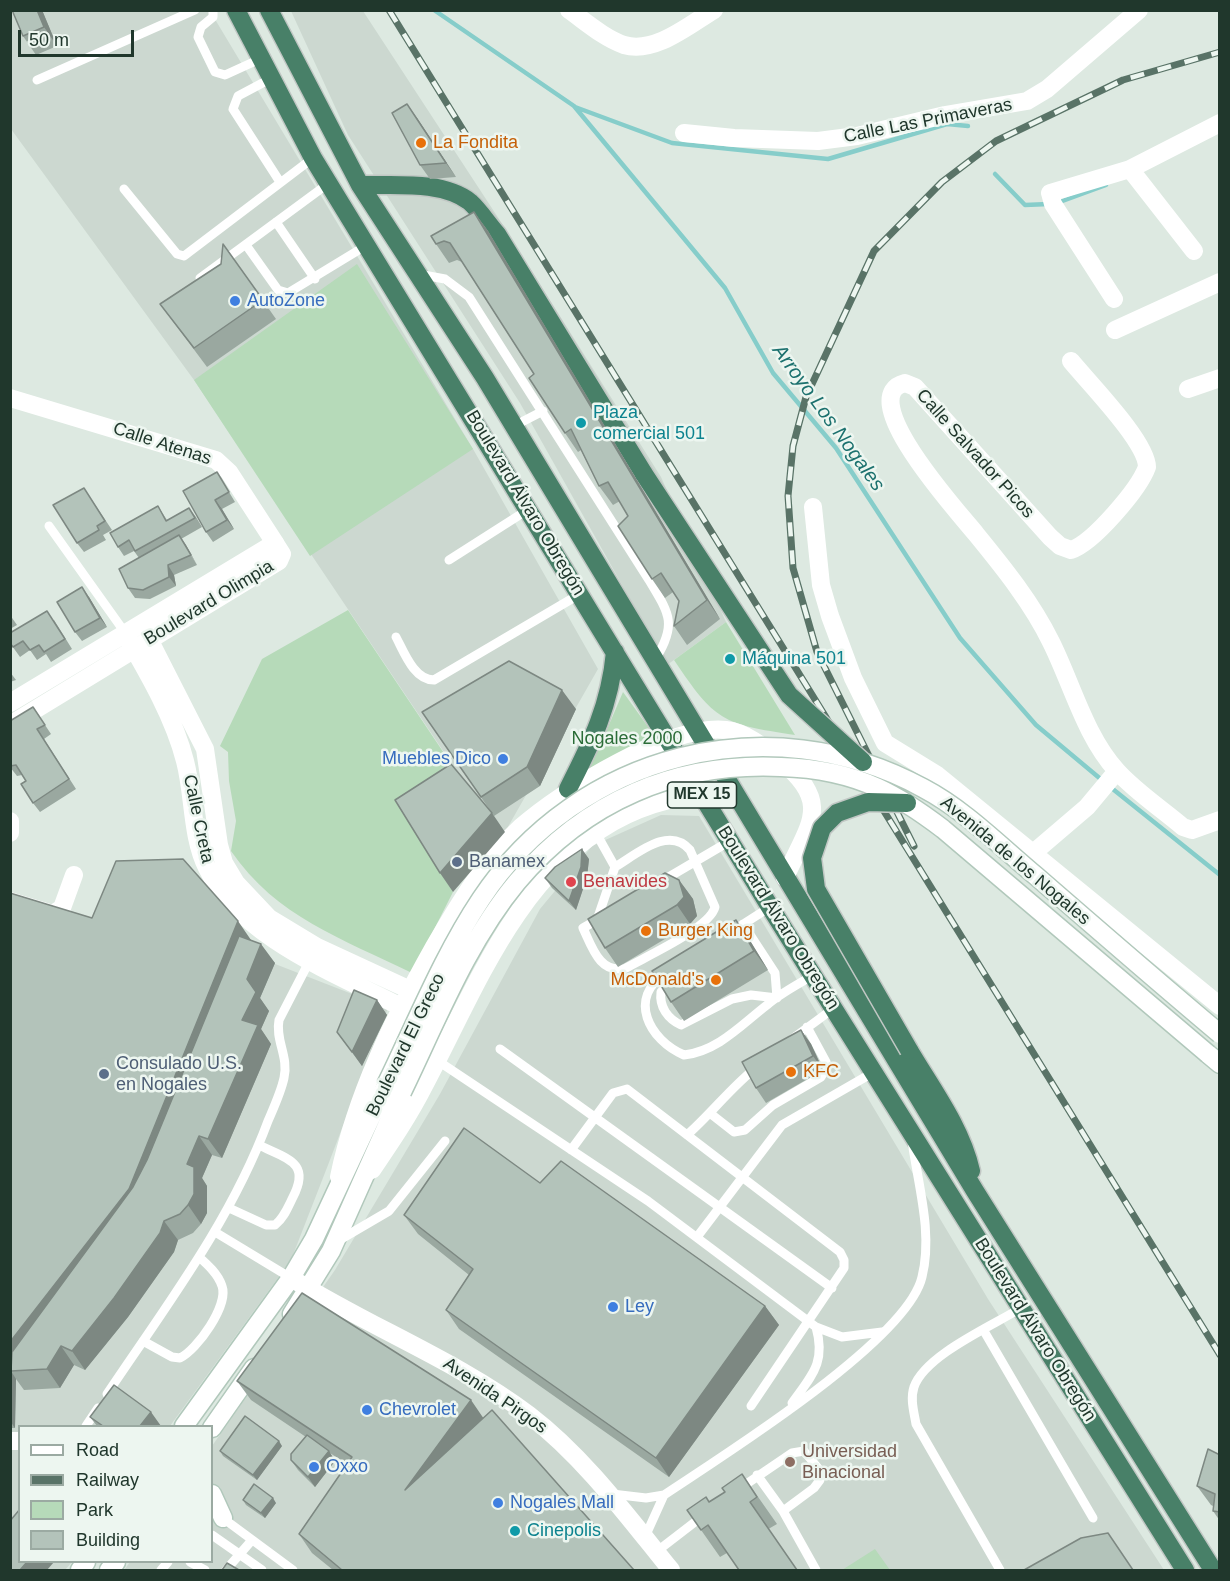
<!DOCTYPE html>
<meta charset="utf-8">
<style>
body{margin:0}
#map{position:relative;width:1230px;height:1581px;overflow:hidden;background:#dde9e1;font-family:Helvetica,sans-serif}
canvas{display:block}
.frame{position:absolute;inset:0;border:12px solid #20372c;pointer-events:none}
.legend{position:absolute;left:18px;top:1425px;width:195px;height:138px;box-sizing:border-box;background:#edf6f0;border:2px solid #9baaa2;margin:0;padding:8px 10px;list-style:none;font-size:18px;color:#20372c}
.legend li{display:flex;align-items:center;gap:12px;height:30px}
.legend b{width:30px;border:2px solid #9baaa2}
.scale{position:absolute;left:18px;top:30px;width:116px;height:27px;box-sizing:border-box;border:3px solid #20372c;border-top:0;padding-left:8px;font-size:18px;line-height:21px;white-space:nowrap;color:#20372c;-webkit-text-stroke:4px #edf6f0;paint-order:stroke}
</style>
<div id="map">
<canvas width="1230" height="1581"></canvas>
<div class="frame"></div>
<ul class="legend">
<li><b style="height:8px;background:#fff"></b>Road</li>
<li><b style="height:8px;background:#597367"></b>Railway</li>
<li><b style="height:16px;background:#b6dab9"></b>Park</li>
<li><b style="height:16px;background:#b3c3ba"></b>Building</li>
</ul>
<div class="scale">50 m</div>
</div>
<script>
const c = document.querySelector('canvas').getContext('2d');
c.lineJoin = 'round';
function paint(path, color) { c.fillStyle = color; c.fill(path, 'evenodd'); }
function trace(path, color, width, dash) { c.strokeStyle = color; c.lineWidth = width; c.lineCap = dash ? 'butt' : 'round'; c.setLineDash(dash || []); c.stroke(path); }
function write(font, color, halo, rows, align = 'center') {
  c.font = font + ' Helvetica,sans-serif'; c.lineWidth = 5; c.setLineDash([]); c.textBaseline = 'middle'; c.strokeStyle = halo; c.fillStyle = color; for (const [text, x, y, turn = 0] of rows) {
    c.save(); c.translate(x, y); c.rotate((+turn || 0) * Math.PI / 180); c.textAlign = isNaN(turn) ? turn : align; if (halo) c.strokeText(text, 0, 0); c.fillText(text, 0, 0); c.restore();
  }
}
const built = new Path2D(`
 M10 11H210L473 449 598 669 505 832 453 892 408 819 464 782 194 380 11 129Z
 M291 11H363L499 219 661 477 726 622 667 665 520 403 348 135Z
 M661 815 699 816 988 1299 1164 1570H124L130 1562H212V1446L335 1270 440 1094 540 909 592 846Z
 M252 955 388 1008 328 1165 291 1260 170 1426H20V1562H72L65 1570H11L10 1428 15 1427 16 1371Z`);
const green = new Path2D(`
 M357 264 473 449 310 556 194 380Z
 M348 610 464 783 408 819 453 892 412 973C343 939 276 917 231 851L236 821 229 781 228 752 220 746 262 659Z
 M726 622 795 735C722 724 715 721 674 660Z
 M623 692 664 749 578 785 602 741Z
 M875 1549 890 1570H842Z`);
const stream = new Path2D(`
 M434 10 574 106 725 288 773 373 836 448 960 638 1036 725 1103 781
 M575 107 672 143 828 159 947 124 968 126
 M995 174 1025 205 1049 204
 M1057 203 1106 185
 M1109 786 1220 875`);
const service = new Path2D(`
 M213 10V17L201 27 198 37 215 72 225 75 260 59
 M270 79 238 96 233 109 280 182
 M37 80 195 10
 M124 189 177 254 184 256 313 158
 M276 222 315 279
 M246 245 278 290 288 293 367 245
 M418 274 445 279 469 297 649 580C668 612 678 623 656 658
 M200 278 329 183
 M514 426 543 411
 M49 526 126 634
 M449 560 529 509
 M396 637C404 652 414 680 434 680L580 594
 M596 833 615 867
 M662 881 730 841
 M597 920 583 928C592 947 600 975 626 968 645 957 710 928 715 907L690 850C669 825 637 854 615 867L597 920 601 917
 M731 932 770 907
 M666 973C627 998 649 1040 684 1055 718 1051 741 1025 767 1005 781 993 798 984 814 975
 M670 983 661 992C659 1007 668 1019 681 1025L732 999 751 995 777 998 775 973 743 924
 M792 1039 834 1008
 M500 1049 832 1288
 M438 1061 648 1201 816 1327 842 1337 882 1332
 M711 1114 734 1132 745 1130 773 1105 821 1077 827 1067 826 1062 807 1027
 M687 1135C712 1113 732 1086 758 1066
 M571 1150 613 1093 627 1089 840 1252 844 1260V1268L751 1406
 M229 1208 266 1225H275C284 1218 288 1207 293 1197 311 1162 287 1159 259 1145
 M215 1232 291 1278
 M697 1237 782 1125 874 1072
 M336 1242 389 1211 445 1141
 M984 1331 1093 1518
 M143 1341 172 1357 180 1358C197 1350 229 1305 222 1286 218 1274 208 1265 199 1257
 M107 1394C166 1306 231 1221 268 1121 274 1107 281 1092 284 1078 289 1057 275 1040 279 1020L311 958
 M792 1403C812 1375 826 1363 816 1327
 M86 1426 98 1408
 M757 1475 783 1511 816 1570
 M739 1489 792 1453 804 1451 818 1468 820 1480 814 1488 783 1511
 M612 1494 646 1498 664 1495C722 1456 907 1341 922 1277 933 1233 918 1185 912 1141
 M220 1516 293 1570
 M212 1535 262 1570
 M645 1537 664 1495
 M656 1552 704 1515
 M190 1562 205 1570
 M161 1570 168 1562
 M226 1570 252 1540
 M1000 1570 916 1424C914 1412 910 1399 914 1387 925 1355 992 1326 1021 1308`);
const minor = new Path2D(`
 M569 10C586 22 604 38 624 45 655 54 689 25 714 10
 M684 133 734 138 818 141 857 136 945 115 1027 101 1047 89 1139 10
 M1130 169 1194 251
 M1114 299 1053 204 1050 193 1130 169 1220 123
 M1115 330 1220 282
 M1071 361C1089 383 1147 442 1147 467 1139 489 1093 543 1071 550L1060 546 1050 537 915 387 905 383C852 396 960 514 976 534 1003 567 1032 603 1051 642 1072 684 1085 736 1117 771 1136 792 1162 809 1183 827L1192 830 1220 820
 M1188 389 1220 378
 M10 398 216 460 229 472 275 543
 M813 507 821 585 830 616 853 678 885 743 937 775 1220 1006
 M127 637C149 675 174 718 185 761 194 795 191 836 207 868 239 937 337 974 401 1007
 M149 639 205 749 219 845 224 863 236 883 269 918 317 947 410 990
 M10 821V833
 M1032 854 1087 807 1117 771
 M10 901 53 914 62 908 74 875
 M372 1170C391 1142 410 1114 425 1084 475 990 516 877 613 822 649 801 691 794 731 789
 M339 1177C356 1095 393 1020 434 947 458 905 484 861 521 827 563 790 670 724 726 730 746 732 766 749 781 761 834 804 808 825 785 878
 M291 1278C369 1327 456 1360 529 1415 584 1457 628 1517 671 1570
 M10 1441H20`);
const tertiary = new Path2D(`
 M10 703 275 543 282 554 279 561 10 725`);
const secondary = new Path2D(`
 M1208 1054 1220 1064
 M292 1314 331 1251 402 1092
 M184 1426 291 1278 314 1239 386 1085
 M212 1428 254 1368
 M212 1494 223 1518
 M80 1570 86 1562
 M109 1570 116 1562`);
const trunk = new Path2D(`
 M236 10 313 158 770 907 1185 1570
 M269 10 360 185 485 378 975 1191 1213 1570
 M360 185C394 186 442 180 470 202 480 211 488 224 497 234L644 474
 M568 789C592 742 610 705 615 652
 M909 1050C932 1089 961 1127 971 1171`);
const rail = new Path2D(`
 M389 10 1220 1355
 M914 846 817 652 793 568 788 496 793 446 806 397 874 251 942 182 996 141 1123 80 1220 52`);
const secondaryBridge = new Path2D(`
 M386 1085C416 1024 443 956 481 899 578 753 769 704 923 788 965 810 1000 846 1036 876 1097 929 1158 982 1220 1034
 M402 1092C436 1022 467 942 517 882 585 801 676 762 781 767 814 768 848 774 878 788 902 799 922 813 943 829L1208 1054`);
const trunkBridge = new Path2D(`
 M644 474 789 695 863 762
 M907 803 868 802 837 813 822 828 812 858 816 889 909 1050`);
const wall = new Path2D(`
 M12 10H42L57 46 36 55 23 36Z
 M417 118 456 177 430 179 420 165Z
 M474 212 488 231 720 619 687 645 674 626 679 601 673 592 665 598 652 579 628 516 620 501 613 505 599 486 581 450 578 452 565 433 534 374 462 262 457 260 449 263 436 244Z
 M223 244 276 319 207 367 160 304 221 264Z
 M223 482 235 502 222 509 234 529 213 542 206 532 183 491Z
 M84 488 112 530 103 535 106 540 84 552 77 543Z
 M158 506 167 520 189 508 196 517 202 527 181 539 197 565 174 575 176 586 150 599 135 598 128 588 139 558 134 551 124 556 118 547Z
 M89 597 107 627 82 641 75 632Z
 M10 615 17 625 10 629Z
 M54 620 72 649 51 662 46 654 37 660 30 650 20 657 10 643Z
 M10 672 16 680 10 682Z
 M33 707 51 734 44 739 76 789 40 812 33 803 26 781 22 775 17 776 10 767Z
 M576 709 540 786 494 816 422 712Z
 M589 859 587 877 576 910 552 888 545 878Z
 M679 880 693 899 697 916 690 924 618 967 605 948Z
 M10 893 92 918 251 940 275 963 260 998 269 1011 261 1029 271 1044 222 1158 212 1155 202 1178 207 1186V1213L201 1224 193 1233 178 1240 174 1252 128 1317 85 1370 74 1365 60 1388 24 1390 16 1379 15 1428H10Z
 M749 939 768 970 684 1021 671 1002Z
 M377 1000 387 1015 362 1066 337 1032Z
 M801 1030 811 1044 823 1070 766 1103 756 1088Z
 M540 1183 765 1306 779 1325 669 1477 459 1329 446 1310 469 1275 418 1234 404 1215Z
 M237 1381 484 1418 634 1570H333L312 1553 299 1534 347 1464 330 1453 335 1461 315 1487 298 1470 291 1460 306 1437 251 1400Z
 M90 1417 161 1426H97Z
 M282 1446 257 1480 223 1456 220 1451Z
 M1220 1455V1521L1213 1511V1506L1211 1505 1197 1486Z
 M742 1474 777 1524 720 1557 687 1510 709 1502 725 1492Z
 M243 1500 276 1503 265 1518 246 1505Z`);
const shadedWall = new Path2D(`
 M37 10H42L57 46 44 27Z
 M407 104 417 118 456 177 446 163Z
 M474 212 488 231 720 619 707 600Z
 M215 500 222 509 234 529 227 520Z
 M179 535 186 545 197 565Z
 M168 565 174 575 176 586 169 577Z
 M82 587 89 597 107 627 100 618Z
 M562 690 576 709 540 786 527 767Z
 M492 813 505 832 453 892 440 873Z
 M582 849 589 859 587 877 576 910 569 901Z
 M679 880 693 899 697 916 690 924 677 905Z
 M736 920 749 939 768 970 754 951Z
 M238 921 251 940 142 1208 11 1371 16 1379 15 1428 10 1421V1342Z
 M261 944 275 963 260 998 269 1011 261 1029 271 1044 222 1158 208 1139 242 1020 247 979Z
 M377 1000 387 1015 362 1066 352 1052Z
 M801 1030 811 1044 823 1070 813 1056Z
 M199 1136 212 1155 202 1178 207 1186V1213L201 1224 188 1205 187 1164Z
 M164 1221 178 1240 174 1252 128 1317 85 1370 72 1351Z
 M765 1306 779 1325 669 1477 656 1458Z
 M61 1346 74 1365 60 1388 47 1369Z
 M471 1400 484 1419 405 1490Z
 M151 1412 161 1426H140Z
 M279 1441 282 1446 257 1480 253 1475Z
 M329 1451 335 1461 315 1487 308 1477Z
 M273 1498 276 1503 265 1518 261 1513Z
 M27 1562H54L47 1570H20Z`);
const building = new Path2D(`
 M12 10H37L44 27 23 36Z
 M407 104 446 163 420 165 392 113Z
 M474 212 707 600 674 626 679 601 661 573 652 579 618 526 628 516 608 482 599 486 571 429 565 433 529 378 534 374 450 243 444 241 436 244 431 236Z
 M223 244 263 300 194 348 160 304 221 264Z
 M217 472 229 492 215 500 227 520 206 532 183 491Z
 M84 488 105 521 97 526 99 530 77 543 53 505Z
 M158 506 166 521 189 508 195 518 135 551 129 540 118 547 110 533Z
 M179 535 191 555 168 565 169 577 143 590 128 588 119 569Z
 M82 587 100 618 75 632 57 602Z
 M47 611 65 639 44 652 39 645 30 650 23 641 13 647 10 643V633Z
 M509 661 562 690 527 767 481 797 422 712Z
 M33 707 45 725 37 729 69 779 33 803 21 784 26 781 16 765 10 766V721Z
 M451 764 492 813 440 873 395 800Z
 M582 849 581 867 569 901 545 878 555 867Z
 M183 859 238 921 129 1189 10 1342V893L92 918 116 861Z
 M665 873 679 880 684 897 677 905 605 948 588 919Z
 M736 920 754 951 671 1002 652 971Z
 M239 936 261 944 247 979 256 992 242 1020 258 1025 208 1139 199 1136 187 1164 194 1167V1194L188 1205 180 1214 164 1221 160 1233 114 1298 72 1351 61 1346 47 1369 11 1371 12 1352 133 1187 147 1160Z
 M354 990 377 1000 352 1052 337 1032Z
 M801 1030 813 1056 756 1088 742 1062Z
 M464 1128 540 1183 561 1161 765 1306 656 1458 446 1310 473 1269 404 1215Z
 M302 1293 471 1400 405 1490 492 1410 634 1570H342L299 1534 352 1457 237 1381Z
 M114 1385 151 1412 140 1426H103L90 1417Z
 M245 1416 279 1441 253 1475 220 1451Z
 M307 1435 329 1451 308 1477 291 1460V1454Z
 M1208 1449 1220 1455V1512L1213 1511 1215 1494 1197 1486Z
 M742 1474 757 1497 750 1502 797 1570H739L708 1525 701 1530 687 1510 706 1497 709 1502 725 1492 722 1488Z
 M254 1484 273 1498 261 1513 243 1500Z
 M20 1509V1562H27L20 1570H10V1521Z
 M1108 1533 1133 1570H1024L1081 1538Z
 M227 1563 239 1570H222Z`);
const markers = [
 [421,143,6,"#e8710a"],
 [235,301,6,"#3f7fe0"],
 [581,423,6,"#0f9aa8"],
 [730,659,6,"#0f9aa8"],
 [503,759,6,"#3f7fe0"],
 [457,862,6,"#5c6f8a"],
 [571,882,6,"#e0444e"],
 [646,931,6,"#e8710a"],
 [716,980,6,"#e8710a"],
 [791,1072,6,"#e8710a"],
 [104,1074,6,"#5c6f8a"],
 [613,1307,6,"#3f7fe0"],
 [367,1410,6,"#3f7fe0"],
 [790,1462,6,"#8d6e63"],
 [314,1467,6,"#3f7fe0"],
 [498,1503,6,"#3f7fe0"],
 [515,1531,6,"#0f9aa8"]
];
const shields = [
 [702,795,69]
];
const shieldNames = [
 ["MEX 15",702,795]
];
const streetNames = [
 ["Calle Las Primaveras",928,121,-11],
 ["Calle Atenas",162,444,18],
 ["Calle Salvador Picos",975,454,48],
 ["Boulevard Álvaro Obregón",525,503,59],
 ["Boulevard Olimpia",209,603,-31],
 ["Calle Creta",198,819,78],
 ["Avenida de los Nogales",1015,861,40],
 ["Boulevard Álvaro Obregón",778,918,58],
 ["Boulevard El Greco",406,1045,-64],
 ["Boulevard Álvaro Obregón",1035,1330,58],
 ["Avenida Pirgos",495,1396,34]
];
const foodNames = [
 ["La Fondita",433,143],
 ["Burger King",658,931],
 ["McDonald's",704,980,"right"],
 ["KFC",803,1072]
];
const shopNames = [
 ["AutoZone",247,301],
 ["Muebles Dico",491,759,"right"],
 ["Ley",625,1307],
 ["Chevrolet",379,1410],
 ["Oxxo",326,1467],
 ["Nogales Mall",510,1503]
];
const cultureNames = [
 ["Plaza",593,413],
 ["comercial 501",593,434],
 ["Máquina 501",742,659],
 ["Cinepolis",527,1531]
];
const parkNames = [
 ["Nogales 2000",627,739]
];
const serviceNames = [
 ["Banamex",469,862],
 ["Consulado U.S.",116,1064],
 ["en Nogales",116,1085]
];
const healthNames = [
 ["Benavides",583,882]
];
const educationNames = [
 ["Universidad",802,1452],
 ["Binacional",802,1473]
];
const waterNames = [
 ["Arroyo Los Nogales",828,418,54]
];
paint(built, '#ccd8d0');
paint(green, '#b6dab9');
trace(stream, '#86cdca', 4.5);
trace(secondary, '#b1c8bb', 21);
trace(trunk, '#c1c7c4', 21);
trace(service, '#fff', 9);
trace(minor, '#fff', 18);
trace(tertiary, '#fff', 18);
trace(secondary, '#fff', 18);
trace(trunk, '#488068', 18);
trace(rail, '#597367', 7);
trace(rail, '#edf6f0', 4.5, [14]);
trace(secondaryBridge, '#b1c8bb', 21, []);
trace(trunkBridge, '#c1c7c4', 21, []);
trace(secondaryBridge, '#fff', 18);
trace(trunkBridge, '#488068', 18);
paint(wall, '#9aa8a0');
paint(shadedWall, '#7d8882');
paint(building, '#b3c3ba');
trace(building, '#7d8882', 1.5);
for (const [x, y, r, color] of markers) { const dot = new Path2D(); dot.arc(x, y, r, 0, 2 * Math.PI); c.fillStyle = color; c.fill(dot); trace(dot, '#edf6f0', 2); }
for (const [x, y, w] of shields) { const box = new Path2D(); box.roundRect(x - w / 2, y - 13, w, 26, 4.5); c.fillStyle = '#edf6f0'; c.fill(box); trace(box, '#20372c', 1.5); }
write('bold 16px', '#20372c', null, shieldNames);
write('18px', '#20372c', '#edf6f0', streetNames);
write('18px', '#c56008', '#edf6f0', foodNames, 'left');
write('18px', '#366cbe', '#edf6f0', shopNames, 'left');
write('18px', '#0d838f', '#edf6f0', cultureNames, 'left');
write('18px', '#2b6d38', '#edf6f0', parkNames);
write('18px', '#4e5e75', '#edf6f0', serviceNames, 'left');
write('18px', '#be3a42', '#edf6f0', healthNames, 'left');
write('18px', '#785e54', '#edf6f0', educationNames, 'left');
write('italic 20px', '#1c716e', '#edf6f0', waterNames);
</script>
